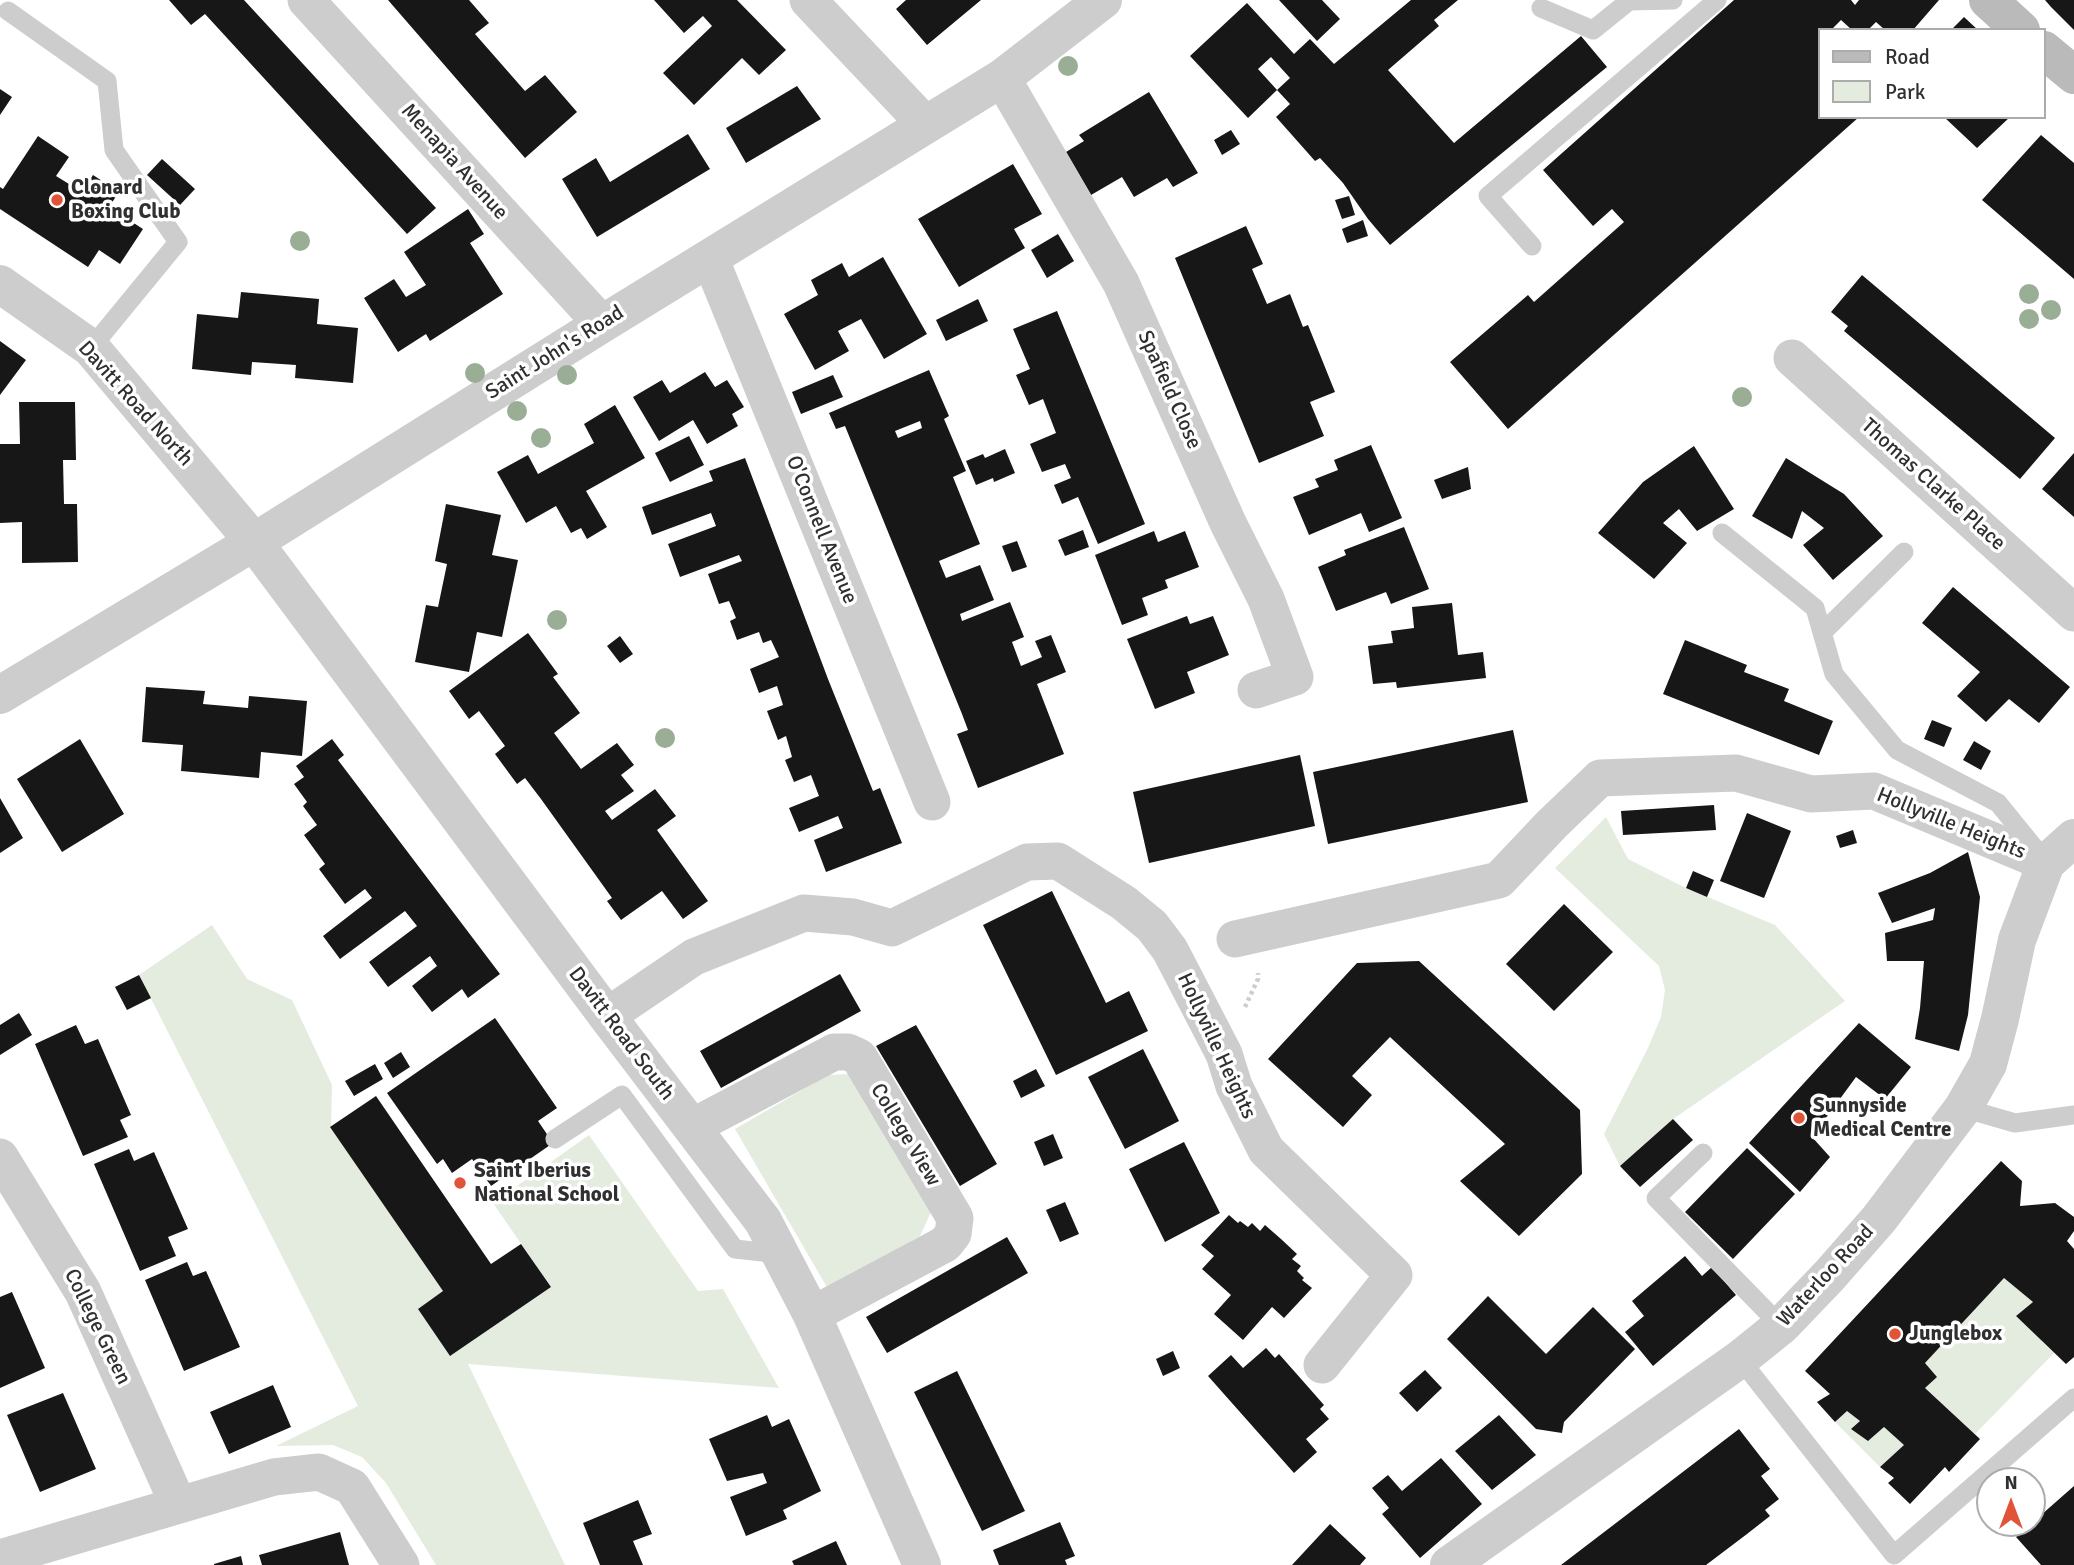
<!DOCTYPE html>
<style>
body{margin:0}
#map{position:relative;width:2074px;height:1565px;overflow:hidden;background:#fff;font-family:Signika,sans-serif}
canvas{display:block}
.legend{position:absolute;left:1818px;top:28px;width:228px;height:91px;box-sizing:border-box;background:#fff;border:2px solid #acacac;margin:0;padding:9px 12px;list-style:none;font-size:21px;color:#303030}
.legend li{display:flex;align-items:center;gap:14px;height:35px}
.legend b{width:35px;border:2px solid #acacac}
.north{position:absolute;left:1976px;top:1467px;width:70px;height:70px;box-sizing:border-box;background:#fff;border:2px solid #acacac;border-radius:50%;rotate:0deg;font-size:19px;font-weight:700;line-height:28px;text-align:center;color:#303030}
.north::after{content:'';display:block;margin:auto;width:24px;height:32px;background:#e05438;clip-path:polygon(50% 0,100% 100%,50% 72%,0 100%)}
</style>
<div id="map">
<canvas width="2074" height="1565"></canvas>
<ul class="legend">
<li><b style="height:9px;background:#bababa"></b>Road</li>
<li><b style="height:19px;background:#e3ecde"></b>Park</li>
</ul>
<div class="north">N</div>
</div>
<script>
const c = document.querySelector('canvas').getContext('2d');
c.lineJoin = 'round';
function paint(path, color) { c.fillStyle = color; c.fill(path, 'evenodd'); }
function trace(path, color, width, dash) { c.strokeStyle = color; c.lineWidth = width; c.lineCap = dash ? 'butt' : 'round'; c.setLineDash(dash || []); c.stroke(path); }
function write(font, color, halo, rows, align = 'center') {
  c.font = font + ' Signika,sans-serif'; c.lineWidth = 7; c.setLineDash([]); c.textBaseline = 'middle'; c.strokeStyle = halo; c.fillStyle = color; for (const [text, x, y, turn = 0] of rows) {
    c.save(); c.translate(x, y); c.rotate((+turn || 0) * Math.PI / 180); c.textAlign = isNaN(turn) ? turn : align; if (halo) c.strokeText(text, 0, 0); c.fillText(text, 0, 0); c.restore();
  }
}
const green = new Path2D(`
 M1606 817 1628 859 1686 888 1775 925 1845 1001 1673 1119 1620 1166 1604 1134 1648 1048 1661 1017 1665 990 1659 966 1555 868Z
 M212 925 247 979 292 1000 332 1085 331 1128 443 1291 418 1309 450 1356 551 1287 493 1203 589 1135 698 1291 723 1289 779 1388 468 1364 565 1565H436L386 1483 362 1457 333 1445 276 1446 358 1406 139 975Z
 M851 1074 931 1212 920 1236 828 1289 735 1129 828 1075Z
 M2004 1278 2033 1302 2016 1316 2054 1353 1975 1434 1925 1388 1937 1377 1925 1363Z
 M1847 1411 1860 1421 1851 1429 1868 1441 1884 1427 1904 1445 1880 1467 1835 1422Z`);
const building = new Path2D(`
 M169 0H244L436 208 407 234 205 14 191 25Z
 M388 0H469L489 23 475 34 525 91 545 75 577 112 525 158Z
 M654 0H737L786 50 759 75 742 58 694 105 663 73 712 26 703 16 684 33Z
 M906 0H981L927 45 896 9Z
 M1279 0H1322L1340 19 1317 41Z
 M1411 0H1458L1434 20 1439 26 1388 70 1454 143 1581 36 1607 67 1390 245 1368 219 1343 183 1320 158 1315 161 1276 117 1290 104 1277 90 1248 118 1190 56 1247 3 1294 54 1310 39 1334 64ZM1271 57 1290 78 1277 90 1258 69Z
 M1734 0H1851L1855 5 1859 0H1939L1913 30H1885L1876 22 1868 30H1852L1841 20 1831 30H1820V117H1859L1508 429 1450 362 1528 295 1534 302 1624 222 1612 209 1593 226 1543 170Z
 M2045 0H2074V30L2051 7Z
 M1964 17 1978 30H1951Z
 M797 86 821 119 746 163 726 128Z
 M0 89 12 97 0 115Z
 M1149 92 1198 173 1173 187 1167 178 1134 197 1122 177 1091 195 1066 152 1084 141 1079 135Z
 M1944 117H2010L1977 148Z
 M1231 130 1240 144 1222 155 1214 140Z
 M688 134 710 169 597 237 562 179 596 158 610 182Z
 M2041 135 2074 163V279L1982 200Z
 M38 136 69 157 56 176 82 192 93 175 119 192 109 207 143 229 120 264 99 250 88 267 0 209V187L3 189Z
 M162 159 195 189 180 205 147 175Z
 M1013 164 1042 214 1014 229 1025 248 959 287 918 219Z
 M1349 196 1355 215 1342 219 1335 200Z
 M468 209 484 234 470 243 503 294 430 341 426 334 398 352 364 298 394 279 406 297 426 285 404 252Z
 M1363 220 1368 236 1347 243 1342 229Z
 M1246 226 1263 264 1252 269 1267 304 1290 294 1303 327 1308 325 1335 392 1310 402 1324 436 1259 463 1175 258Z
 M1058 234 1074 261 1047 278 1031 250Z
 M883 257 927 334 884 359 861 319 838 331 849 351 815 370 784 314 818 295 811 280 842 263 849 277Z
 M1862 275 2055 438 2020 479 1844 331 1848 326 1831 312Z
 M241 292 319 299 317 324 358 328 353 383 295 378 296 365 252 362 251 375 192 369 197 314 238 318Z
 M978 299 988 321 946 341 936 320Z
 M1057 311 1145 524 1098 544 1078 497 1062 504 1054 485 1071 478 1065 464 1042 472 1030 444 1056 433 1043 399 1029 405 1016 375 1030 369 1013 329Z
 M0 341 26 360 0 395Z
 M929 370 949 416 944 419 966 471 953 477 980 544 939 561 946 578 980 565 994 600 960 614 962 621 1010 602 1024 637 1012 642 1021 666 1042 657 1035 641 1051 635 1066 672 1037 684 1064 754 978 788 957 734 968 730 962 714 845 426 836 429 829 413ZM920 421 922 428 898 438 895 431Z
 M705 372 715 387 727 380 744 407 732 414 738 426 707 444 693 420 659 441 633 397 662 380 670 393Z
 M833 375 843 397 801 414 792 392Z
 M19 402H75L76 460H63L64 504H77L78 562 22 563V522L0 523V444H20Z
 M615 405 645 458 586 491 607 527 587 539 581 528 571 533 556 506 526 523 497 472 528 455 538 474 594 443 584 424Z
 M689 436 704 465 670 482 655 453Z
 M1371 445 1402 518 1369 532 1361 513 1309 535 1293 497 1319 487 1315 479 1338 470 1334 460Z
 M1694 446 1734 509 1697 531 1679 509 1663 523 1687 543 1654 579 1598 533 1643 482Z
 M1005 449 1015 473 994 482 993 478 976 485 966 461 983 454 985 458Z
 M2074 453V517L2042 489Z
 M745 458 828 679 873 791 880 788 902 843 826 872 814 840 843 828 838 816 799 832 789 808 819 796 811 775 794 782 785 760 792 757 786 736 778 740 767 711 783 705 777 686 759 693 750 669 779 657 771 640 763 643 759 632 737 640 730 621 736 618 729 601 719 604 708 574 742 561 739 555 680 577 668 544 716 526 711 513 652 535 642 507 713 481 709 471Z
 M1786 458 1844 494 1883 536 1833 580 1803 545 1824 528 1802 511 1792 539 1752 516Z
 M1468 467 1471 489 1442 499 1434 480Z
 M446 504 501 515 492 555 518 560 502 637 477 632 469 672 415 662 426 605 438 607 447 564 435 561Z
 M1404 527 1429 589 1391 604 1386 592 1336 611 1318 567 1346 555 1344 550Z
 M1083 530 1089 547 1065 556 1058 540Z
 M1154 531 1158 542 1185 531 1199 567 1165 580 1168 588 1142 598 1148 615 1122 625 1095 555Z
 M1017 541 1027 567 1012 572 1002 546Z
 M1953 587 2070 687 2039 723 2009 699 1986 722 1957 696 1980 672 1922 623Z
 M1452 603 1458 655 1483 652 1486 678 1397 688 1396 682 1373 684 1368 646 1393 643 1391 631 1414 628 1412 607Z
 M1187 616 1190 624 1213 616 1229 655 1187 672 1195 693 1155 709 1127 639Z
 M528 633 558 674 553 677 580 713 554 733 581 769 617 743 634 765 621 775 634 791 605 811 612 820 655 789 676 816 657 830 708 901 683 919 662 891 621 920 607 901 612 898 541 799 525 778 517 784 495 754 505 746 479 711 469 719 449 691Z
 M620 636 633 654 620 663 607 646Z
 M1685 640 1747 665 1744 672 1789 689 1784 701 1833 721 1819 755 1663 694Z
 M146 687 205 691 203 704 226 706 248 708 249 696 307 701 302 756 261 752 259 778 181 771 183 745 142 742Z
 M1932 720 1952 728 1944 747 1924 739Z
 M1513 730 1528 802 1328 844 1313 772Z
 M80 739 124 814 62 852 17 779Z
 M332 739 344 755 338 760 500 974 468 998 462 989 432 1012 412 986 437 966 430 956 388 987 369 962 417 926 405 911 340 959 323 936 372 898 365 889 345 904 319 869 325 864 304 835 317 825 303 806 307 802 294 784 304 777 296 766Z
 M1974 741 1991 751 1981 770 1963 760Z
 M1300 755 1315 826 1149 863 1133 792Z
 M0 798 23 838 0 853Z
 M1714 805 1716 830 1623 835 1621 811Z
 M1747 813 1791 831 1764 898 1720 881Z
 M1853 830 1857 843 1840 848 1836 836Z
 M1968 852 1980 897 1968 1015 1959 1051 1915 1039 1920 1008 1924 961H1887L1885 933 1933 920 1935 908 1892 923 1878 893 1930 873Z
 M1693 871 1714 880 1707 897 1686 888Z
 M1052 891 1106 1003 1129 991 1148 1031 1056 1075 983 925Z
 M1564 904 1613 952 1554 1011 1506 964Z
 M1419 961 1580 1110 1582 1174 1519 1236 1460 1181 1505 1144 1390 1037 1352 1076 1372 1095 1343 1127 1268 1059 1357 963Z
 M840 974 861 1011 721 1088 700 1051Z
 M139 975 151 998 127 1010 115 987Z
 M19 1013 32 1035 0 1055V1025Z
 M495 1018 557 1108 538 1121 553 1143 491 1186 472 1159 452 1173 443 1159 437 1164 387 1093Z
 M1859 1023 1911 1067 1885 1099 1856 1077 1812 1137 1830 1157 1800 1192 1749 1143Z
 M76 1025 85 1044 98 1039 131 1115 120 1120 128 1137 83 1156 35 1044Z
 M916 1025 997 1164 960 1186 876 1046Z
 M1143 1049 1179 1121 1125 1149 1088 1077Z
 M401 1052 410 1067 393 1078 384 1063Z
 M375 1064 383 1079 354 1096 345 1081Z
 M1036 1069 1045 1086 1021 1098 1013 1081Z
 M376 1096 491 1264 521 1244 551 1287 450 1356 418 1309 443 1291 330 1127Z
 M1673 1119 1693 1140 1640 1187 1620 1166Z
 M1053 1134 1063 1158 1044 1166 1034 1142Z
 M1184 1142 1220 1213 1165 1242 1129 1169Z
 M1747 1148 1795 1194 1733 1259 1685 1212Z
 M129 1149 134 1161 154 1152 188 1229 168 1237 176 1256 140 1271 94 1164Z
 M2001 1161 2022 1181 2020 1206 2055 1203 2074 1217V1231L2067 1241 2074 1249V1357L2066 1364 2016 1316 2033 1302 2004 1278 1925 1363 1937 1377 1925 1388 1980 1439 1949 1472 1945 1467 1910 1504 1888 1483 1894 1478 1880 1467 1904 1445 1884 1427 1868 1441 1851 1429 1860 1421 1847 1411 1835 1422 1817 1402 1830 1394 1805 1371Z
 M1065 1202 1079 1234 1060 1242 1046 1210Z
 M1229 1215 1238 1223 1240 1221 1248 1227 1252 1223 1260 1231 1265 1225 1281 1239 1297 1254 1292 1259 1301 1266 1297 1271 1304 1278 1302 1280 1312 1288 1284 1318 1272 1307 1243 1340 1214 1314 1231 1295 1202 1269 1214 1256 1201 1245Z
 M1007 1237 1028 1273 887 1353 866 1317Z
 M1685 1256 1702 1276 1712 1267 1736 1295 1653 1366 1625 1332 1644 1316 1632 1301Z
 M187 1262 193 1276 206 1271 240 1347 184 1371 145 1280Z
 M12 1292 45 1368 0 1388V1297Z
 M1488 1296 1546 1354 1593 1307 1635 1349 1564 1422 1562 1433 1536 1429 1447 1339Z
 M1266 1348 1275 1358 1279 1354 1302 1380 1324 1405 1320 1409 1329 1419 1306 1439 1317 1452 1294 1473 1208 1376 1231 1355 1243 1368Z
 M1173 1351 1180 1368 1163 1376 1156 1359Z
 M1425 1370 1442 1388 1417 1412 1399 1393Z
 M957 1371 1025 1511 982 1531 914 1392Z
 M273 1385 291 1427 229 1454 210 1412Z
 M63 1393 96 1469 40 1492 7 1415Z
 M767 1415 772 1427 789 1419 821 1491 783 1510 787 1519 746 1536 730 1497 767 1483 763 1473 727 1481 709 1439Z
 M1499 1415 1536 1455 1492 1490 1455 1451Z
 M1739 1429 1770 1469 1761 1476 1779 1499 1765 1510 1770 1516 1747 1534 1706 1565H1561Z
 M1441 1458 1482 1504 1420 1558 1382 1514 1389 1508 1372 1488 1388 1475 1402 1491Z
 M2074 1486V1565H2041L2016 1537Z
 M638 1500 652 1534 633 1541 643 1565H600L583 1523Z
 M1060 1522 1075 1556 1065 1560 1067 1565H999L993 1550Z
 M1330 1524 1366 1558 1360 1565H1292Z
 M340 1532 349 1565H262L259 1555Z
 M836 1541 847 1565H794L792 1561Z
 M241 1556 243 1565H214V1564Z`);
const path = new Path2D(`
 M1245 1007 1258 979V973`);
const service = new Path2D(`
 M1541 8 1593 30 1629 1 1673 0
 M8 11 107 81 114 150 178 242 91 348
 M1532 246 1488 196 1717 0
 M1722 533 1815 608 1834 674 1897 750 1998 803 2037 851
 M1822 633 1904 552
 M1963 1108 2015 1123 2074 1115
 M555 1139 622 1095 735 1249 781 1254
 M1703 1153 1656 1198 1781 1326
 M1740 1359 1894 1555 2074 1398`);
const minor = new Path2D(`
 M306 0 602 324
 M808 0 926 125
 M1002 78 1121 283 1228 523 1266 599 1295 677 1256 690
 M710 258 932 802
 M1792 358 2074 613
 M1235 939 1499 880 1552 824 1600 778 1736 773 1811 794 1874 791 2046 863
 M607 1016 694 957 804 913 853 917 892 928 1027 862 1058 861 1124 903 1152 926 1170 950 1224 1054 1234 1086 1266 1150 1394 1275 1322 1365
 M692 1127 834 1052H848L859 1057 955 1218 953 1234 945 1244 812 1315
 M0 1157 83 1292 178 1504
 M0 1558 274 1477 319 1472 352 1487 401 1565`);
const tertiary = new Path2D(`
 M0 284 91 348 254 542 607 1016 763 1221 812 1315 922 1565
 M0 695 254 542 602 324 1002 78 1103 0
 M1449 1565 1740 1359 1781 1326 1829 1276 1879 1219 1963 1108 1988 1064 2000 1019 2017 940 2046 863 2074 838`);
const secondary = new Path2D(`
 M1988 0 2021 30
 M2044 50 2074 75`);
const trees = [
 [1068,66],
 [300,241],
 [2029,294],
 [2051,310],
 [2029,319],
 [475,373],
 [567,375],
 [1742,397],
 [517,411],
 [541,438],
 [557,620],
 [665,738]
];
const markers = [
 [57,200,7,"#e05438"],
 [1799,1118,7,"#e05438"],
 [460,1183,7,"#e05438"],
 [1895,1334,7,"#e05438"]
];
const streetNames = [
 ["Menapia Avenue",454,162,48],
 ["Saint John's Road",555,353,-32],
 ["Spafield Close",1169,390,66],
 ["Davitt Road North",135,404,48],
 ["Thomas Clarke Place",1933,485,42],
 ["O'Connell Avenue",821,530,68],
 ["Hollyville Heights",1951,824,22],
 ["Davitt Road South",621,1034,53],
 ["Hollyville Heights",1216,1046,65],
 ["College View",905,1135,59],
 ["Waterloo Road",1826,1276,-47],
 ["College Green",97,1327,64]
];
const poiNames = [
 ["Clonard",71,188],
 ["Boxing Club",71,212],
 ["Sunnyside",1813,1106],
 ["Medical Centre",1813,1130],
 ["Saint Iberius",474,1171],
 ["National School",474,1195],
 ["Junglebox",1909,1334]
];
paint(green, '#e3ecde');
paint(building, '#171717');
trace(path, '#cdcdcd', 4.5, [3.5, 3.5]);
trace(service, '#cdcdcd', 19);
trace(minor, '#cdcdcd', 37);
trace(tertiary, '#cdcdcd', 38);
trace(secondary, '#bababa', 38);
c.fillStyle = '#9aae95';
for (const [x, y] of trees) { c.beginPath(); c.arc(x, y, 10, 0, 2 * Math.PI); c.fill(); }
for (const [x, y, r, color] of markers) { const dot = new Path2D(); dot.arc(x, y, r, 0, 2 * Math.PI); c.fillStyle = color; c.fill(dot); trace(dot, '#fff', 2.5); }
write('21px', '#303030', '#fff', streetNames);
write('bold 21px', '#303030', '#fff', poiNames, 'left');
</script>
